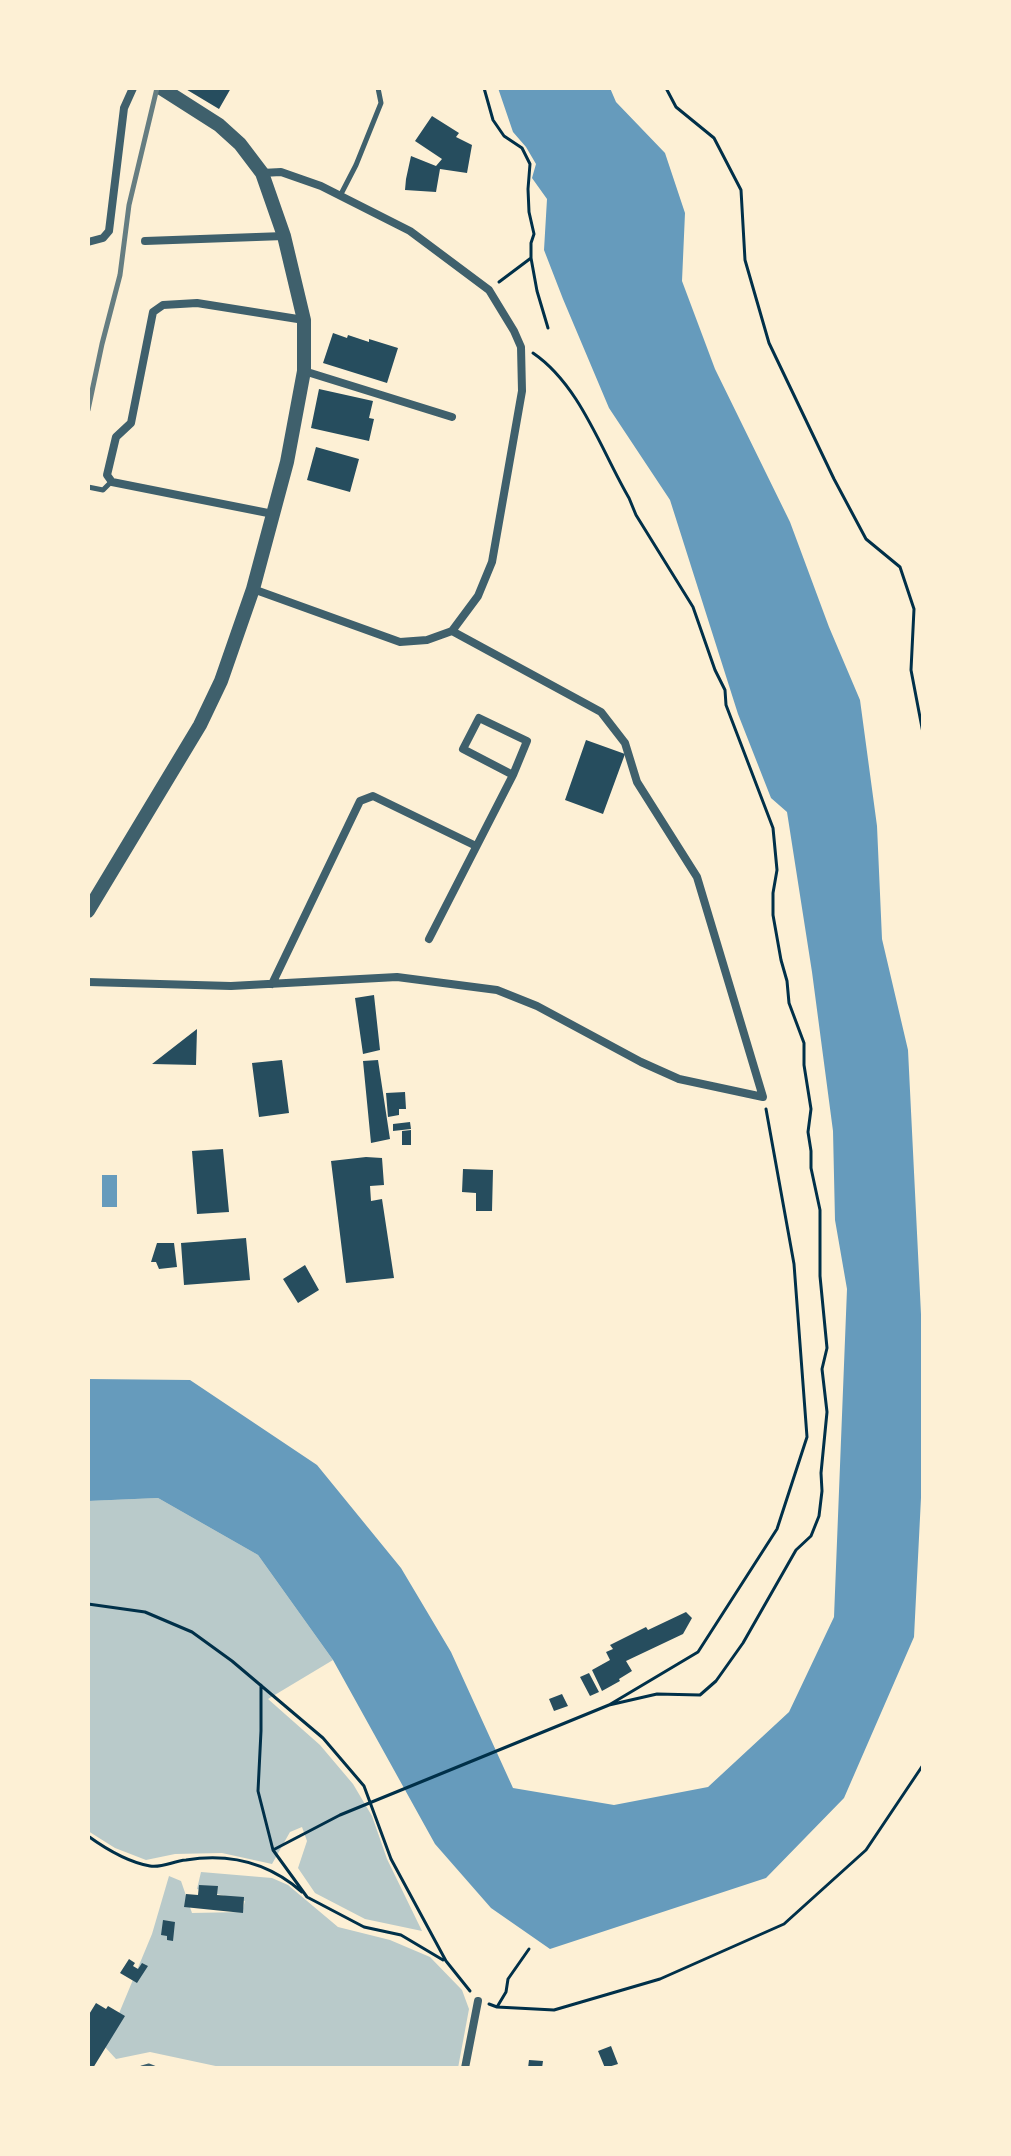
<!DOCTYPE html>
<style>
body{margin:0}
#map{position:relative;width:1011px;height:2156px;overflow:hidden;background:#fdf0d5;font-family:"DejaVu Sans",sans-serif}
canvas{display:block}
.frame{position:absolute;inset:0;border:90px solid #fdf0d5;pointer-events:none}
</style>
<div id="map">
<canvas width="1011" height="2156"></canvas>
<div class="frame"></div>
</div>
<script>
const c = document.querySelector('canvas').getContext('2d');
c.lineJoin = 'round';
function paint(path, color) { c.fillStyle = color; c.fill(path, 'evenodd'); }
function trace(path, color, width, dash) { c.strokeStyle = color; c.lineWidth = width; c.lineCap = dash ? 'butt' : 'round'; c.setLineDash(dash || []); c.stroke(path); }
const green = new Path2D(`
 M158 1498 258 1555 333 1660 268 1699 320 1745 353 1784 372 1816 387 1859 422 1931 365 1919 315 1893 298 1868 307 1841 302 1827 290 1832 272 1864 222 1853 175 1854 146 1860 115 1848 88 1831V1501Z
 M201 1872 272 1878 288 1885 338 1927 390 1940 430 1957 462 1990 469 2009 458 2068H225L150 2052 116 2059 105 2047 152 1934 169 1876 181 1881 192 1913 242 1912 245 1901 197 1889Z`);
const water = new Path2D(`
 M498 88H610L616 102 665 153 685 213 682 281 715 369 790 522 829 627 860 700 877 826 882 939 908 1050 923 1355V1458L914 1637 844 1798 766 1878 550 1949 491 1908 435 1844 333 1660 258 1555 158 1498 88 1501V1379L190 1380 317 1465 401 1568 451 1652 513 1788 614 1805 708 1787 789 1712 834 1617 847 1289 835 1220 833 1131 812 972 787 812 771 798 738 714 670 500 609 408 563 299 544 250 547 199 532 178 536 164 526 147 513 132Z
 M102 1175H117V1207H102Z`);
const building = new Path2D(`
 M184 88H231L219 109Z
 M432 116 459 133 456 137 472 145 467 173 440 169 436 192 405 190 406 179 411 156 436 166 442 159 415 141Z
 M333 333 347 338 348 335 369 342V339L398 348 387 383 323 363Z
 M319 389 373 401 369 418 374 419 369 441 311 428Z
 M316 447 359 459 350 492 307 480Z
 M586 740 625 754 603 814 565 800Z
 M374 995 380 1050 363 1054 355 998Z
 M197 1029 196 1065 152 1064Z
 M282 1060 289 1113 259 1117 252 1063Z
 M378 1060 390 1139 371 1143 363 1061Z
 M405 1092 406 1109H399V1115L388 1117 386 1093Z
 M410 1122 411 1129 393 1131V1124Z
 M411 1130V1145H402V1131Z
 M223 1149 229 1212 197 1214 192 1151Z
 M366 1157 382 1158 384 1185 370 1186 371 1201 382 1199 394 1278 346 1283 331 1161Z
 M463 1169 493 1170 492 1211H476V1193L462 1192Z
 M246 1238 250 1280 184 1285 181 1243Z
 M157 1243H174L177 1267 159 1269 156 1262H151Z
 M305 1265 319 1290 298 1303 283 1279Z
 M686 1612 692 1618 683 1634 626 1661 632 1671 619 1679 620 1681 602 1691 592 1670 610 1660 606 1652 613 1649 610 1645 646 1627 648 1630Z
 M589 1673 599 1692 590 1696 580 1677Z
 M562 1694 568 1706 554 1711 549 1699Z
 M199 1885 218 1886 217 1895 244 1897 243 1913 184 1907 186 1894 198 1895Z
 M163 1920 175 1922 173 1941 167 1940V1936L161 1935Z
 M129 1959 135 1963 133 1966 138 1969 142 1963 148 1966 137 1983 120 1973Z
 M96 2003 106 2009 108 2006 125 2016 93 2068H88V2016Z
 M611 2046 618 2064 605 2068 598 2051Z
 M529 2060 543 2061 542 2068H528Z`);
const path = new Path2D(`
 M484 88 493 120 504 136 522 148 530 164 528 189 529 212 534 234 531 243V258L537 291 548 328
 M666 88 676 107 714 138 741 190 745 260 769 343 834 479 866 539 900 567 914 609 911 670 923 733
 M499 282 531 258
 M533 353C580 385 601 450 629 498L636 515 693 607 715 670 725 690 726 705 773 828 777 870 773 893V915L781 960 787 981 789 1003 804 1043V1065L811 1109 808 1132 811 1151V1168L820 1210V1276L827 1348 822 1369 827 1412 821 1473 822 1491 819 1516 811 1536 796 1550 743 1643 716 1681 700 1695 657 1694 609 1705
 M88 1604 145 1612 192 1632 232 1661 323 1738 364 1786 391 1859 446 1961 470 1991
 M261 1685V1731L258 1791 273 1850 307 1897 364 1927 401 1935 443 1960
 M88 1836C106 1849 127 1862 150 1866 163 1868 173 1861 186 1860 229 1853 269 1863 302 1892
 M273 1850 340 1815 609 1705 698 1652 777 1529 807 1437 794 1264 766 1109
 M489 2004 497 2007 554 2010 660 1979 784 1924 866 1850 923 1765
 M497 2007 506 1992 508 1979 529 1949`);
const service = new Path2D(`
 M340 196 356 165 381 103 378 88
 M88 487 103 490 111 482
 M142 2068 149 2066 154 2068`);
const minor = new Path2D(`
 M145 241 284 236
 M88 242 103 238 109 231 124 108 133 88
 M304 371 452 417
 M273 514 112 482 107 475 116 437 131 423 153 312 163 305 197 303 304 320
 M253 589 400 642 427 640 452 631 478 596 492 562 522 391 521 347 514 331 489 290 410 231 321 186 281 172 262 173
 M479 718 527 741 513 775 463 749Z
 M429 939 513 775
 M88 982 231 986 397 977 497 990 537 1006 641 1062 679 1079 763 1097 697 877 637 782 625 743 601 712 452 631
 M272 984 360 801 373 796 476 846
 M465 2068 478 2001`);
const tertiary = new Path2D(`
 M88 911 200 725 221 681 253 589 287 462 304 371V320L284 236 262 173 240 144 219 125 161 88`);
const rail = new Path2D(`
 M88 410 102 344 120 275 129 205 157 88`);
paint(green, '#b9caca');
paint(water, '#669bbc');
paint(building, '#264d5e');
trace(path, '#003049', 3);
trace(service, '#3f606c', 5);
trace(minor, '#3f606c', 8);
trace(tertiary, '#3f606c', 14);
trace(rail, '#657d81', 5);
</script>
